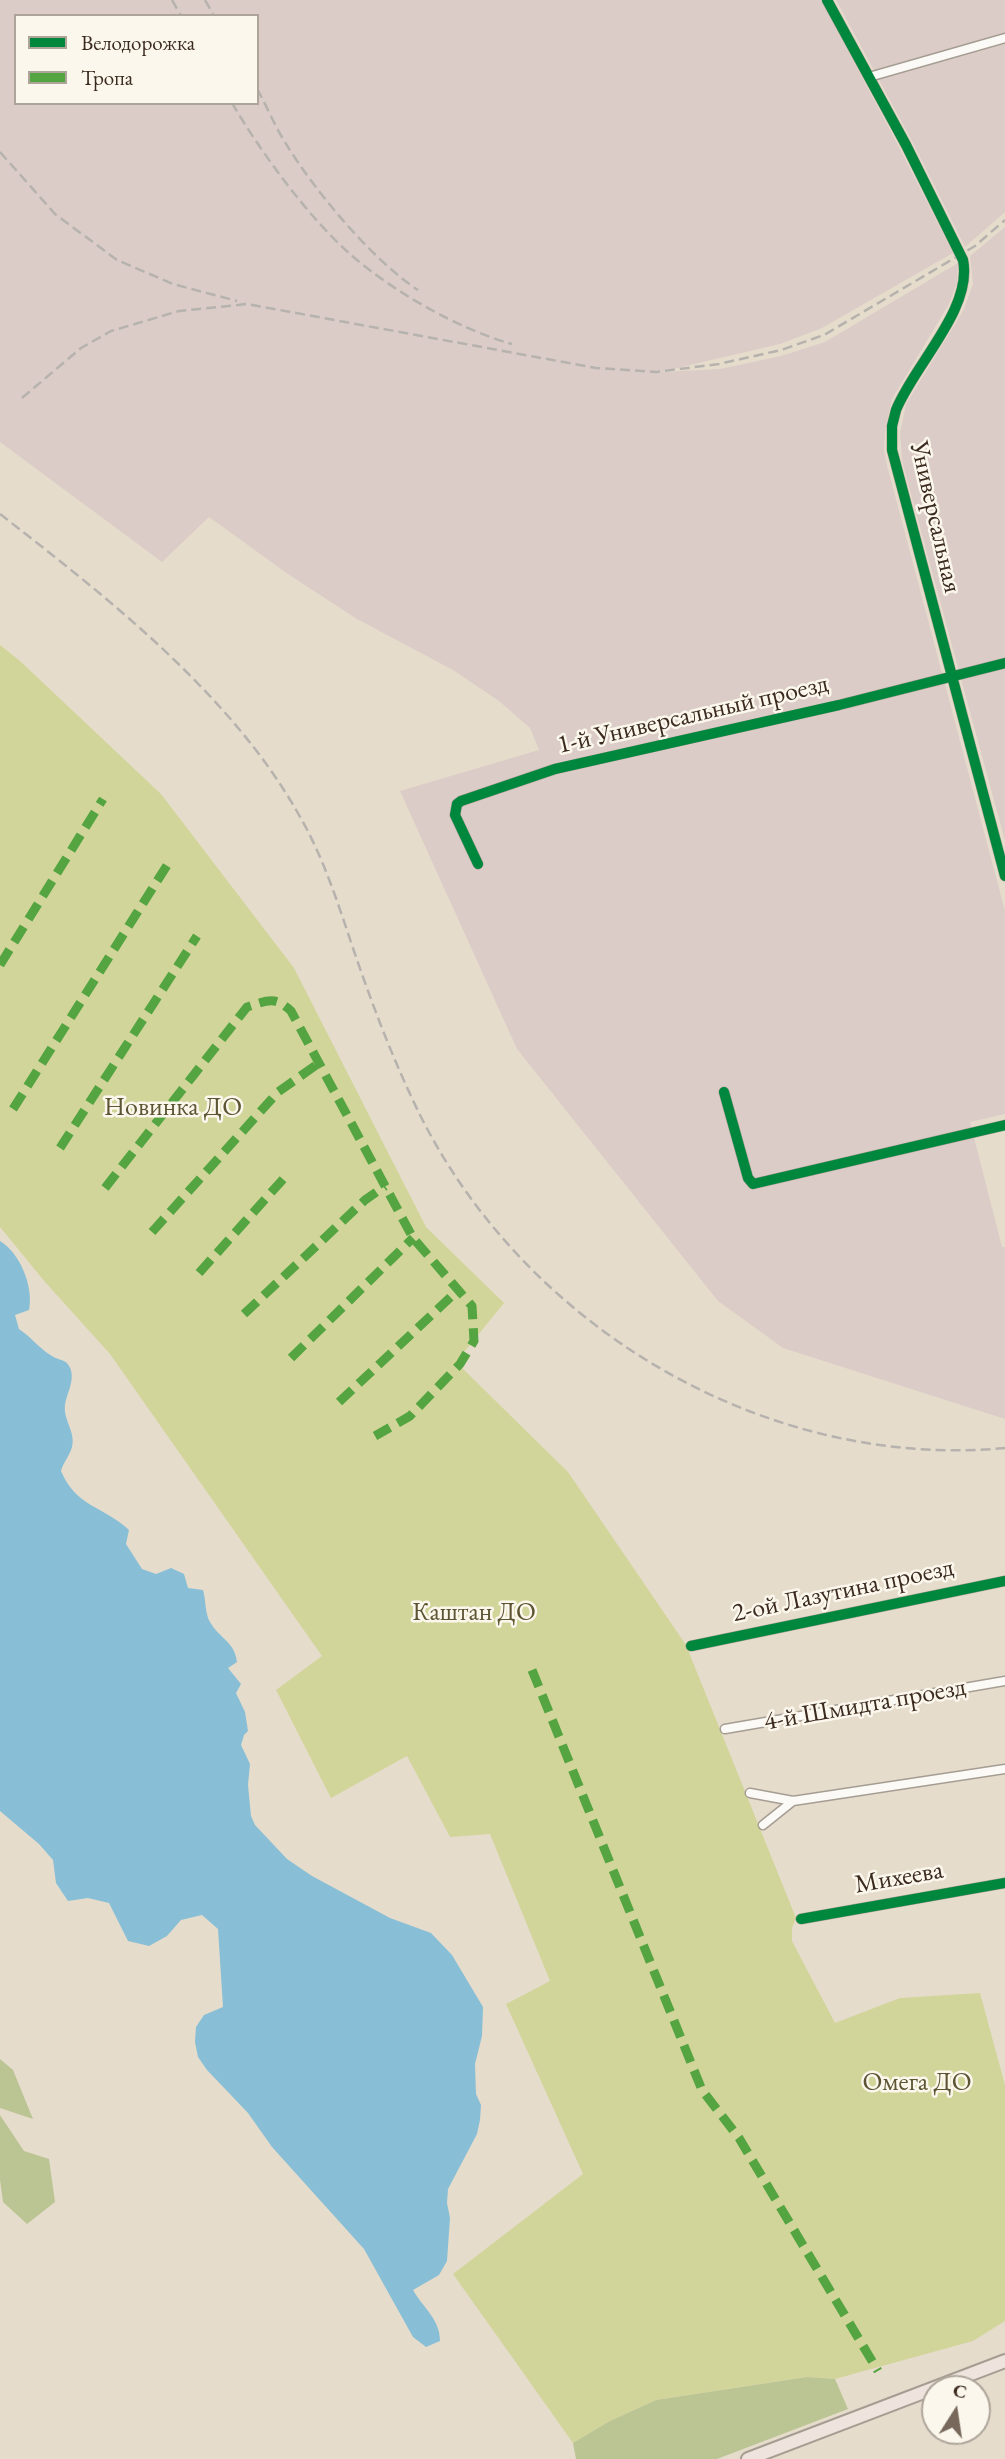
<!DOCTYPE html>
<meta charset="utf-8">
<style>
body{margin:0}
#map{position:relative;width:1005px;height:2459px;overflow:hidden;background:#e6dccc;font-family:"EB Garamond",serif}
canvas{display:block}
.legend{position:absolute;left:14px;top:14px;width:245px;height:91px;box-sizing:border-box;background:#fbf7ec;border:2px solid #aea59a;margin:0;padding:9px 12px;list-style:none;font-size:21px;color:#3b2a1e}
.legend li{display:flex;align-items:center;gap:14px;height:35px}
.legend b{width:35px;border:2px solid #aea59a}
.north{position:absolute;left:921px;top:2375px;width:70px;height:70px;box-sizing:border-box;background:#fbf7ec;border:2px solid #aea59a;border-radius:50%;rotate:12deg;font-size:19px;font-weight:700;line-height:28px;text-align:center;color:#3b2a1e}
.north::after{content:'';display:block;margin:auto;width:24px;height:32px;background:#77685b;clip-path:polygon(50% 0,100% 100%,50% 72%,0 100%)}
</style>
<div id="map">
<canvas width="1005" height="2459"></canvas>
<ul class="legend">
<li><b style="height:9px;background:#00873e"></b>Велодорожка</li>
<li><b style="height:9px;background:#54a441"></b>Тропа</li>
</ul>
<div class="north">С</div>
</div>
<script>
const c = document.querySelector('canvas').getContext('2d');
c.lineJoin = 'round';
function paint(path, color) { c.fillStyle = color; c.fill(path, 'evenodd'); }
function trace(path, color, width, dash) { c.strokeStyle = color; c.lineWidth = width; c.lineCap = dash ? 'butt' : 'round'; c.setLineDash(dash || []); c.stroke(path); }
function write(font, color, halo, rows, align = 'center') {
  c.font = font + ' "EB Garamond",serif'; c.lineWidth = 5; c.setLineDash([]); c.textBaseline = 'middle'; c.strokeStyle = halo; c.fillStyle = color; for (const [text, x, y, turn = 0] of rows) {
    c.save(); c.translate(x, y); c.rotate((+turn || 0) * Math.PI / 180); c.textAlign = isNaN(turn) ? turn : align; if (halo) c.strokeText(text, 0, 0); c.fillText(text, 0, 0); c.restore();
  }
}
const industrial = new Path2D(`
 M0 0H821L899 147 953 253 822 328 780 344 660 372 720 369 781 356 825 342 958 263 957 283 949 304 892 399 885 431 884 450 887 465 1005 911V1114L970 1122 1002 1247H1005V1419L783 1348 718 1301 517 1049 400 791 539 750 530 728 499 701 453 670 357 619 288 574 209 517 162 562 0 442ZM16 16H257V103H16Z
 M836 0H1005V212L965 247 912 141Z
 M1005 227V841L902 461 900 433 906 404 963 311 968 298 973 284 970 256Z`);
const green = new Path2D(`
 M0 645 20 661 161 794 294 968 426 1227 504 1303 456 1362 568 1472 686 1645 796 1918 792 1928V1941L835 2023 900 1998 980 1993 1005 2085V2321L973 2341 835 2379 807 2377 656 2400 608 2422 573 2443 453 2274 583 2174 506 2004 550 1981 490 1834 450 1837 407 1756 331 1798 276 1690 322 1656 110 1354 45 1282 0 1227Z`);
const forest = new Path2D(`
 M0 2059 13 2070 33 2119 0 2108Z
 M0 2115 24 2151 49 2159 55 2202 27 2224 3 2202 0 2180Z
 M807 2377 835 2379 848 2409 717 2459H576L573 2443 608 2422 656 2400Z`);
const water = new Path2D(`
 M0 1241C20 1253 34 1287 29 1310L15 1315 19 1329C31 1337 40 1349 52 1356 56 1359 64 1360 67 1363 78 1376 67 1392 65 1405 63 1420 76 1432 72 1447 70 1455 63 1463 61 1471 77 1508 102 1505 129 1530L126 1544 142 1569 156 1574 171 1568 184 1574 188 1588 203 1590C206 1600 205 1614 210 1622 219 1638 235 1642 237 1662L228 1668 241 1684 236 1693 245 1712 248 1731 244 1735 241 1745 250 1764 248 1785 251 1816 255 1825 287 1859 312 1876 390 1918 431 1933 452 1955 483 2007 482 2036 475 2064 476 2094 481 2105 480 2120 477 2134 448 2189 447 2203 450 2218 447 2261 439 2275 413 2290C424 2309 440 2319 440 2341L426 2347 413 2337 364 2249 272 2147 248 2113 207 2070 198 2057 195 2042 196 2027 204 2015 223 2007 218 1929 202 1915 181 1920 167 1936 149 1946 128 1941 109 1903 88 1898 68 1901 56 1883 53 1860 39 1844 0 1811Z`);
const minor = new Path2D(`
 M827 0 906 145 963 260C973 309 914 365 896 410L892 426V450L1005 876
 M869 77 1005 38
 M478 864 455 815 457 804 461 801 555 769 839 705 1005 663
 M724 1092 748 1178 753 1184 1005 1125
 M691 1646 1005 1581
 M725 1729 1005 1681
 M750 1793 793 1801 1005 1769
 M763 1825 793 1801
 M801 1919 1005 1883`);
const trunk = new Path2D(`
 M748 2459 1005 2361`);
const rail = new Path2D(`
 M172 0 181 16
 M205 0 214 16
 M257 89C267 106 274 125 285 142 313 189 372 260 418 290
 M232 103C260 151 308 217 350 254 392 291 458 329 512 344
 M0 152 55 214 117 260 173 284 237 301
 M22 398 81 348 111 331 179 311 247 304 596 368 656 372 719 364 781 350 824 335 975 246 1005 220
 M0 514C108 598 231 694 299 815 324 858 338 904 354 951 373 1007 394 1062 420 1115 527 1329 766 1470 1005 1448`);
const quiet = new Path2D(`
 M0 965 103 799
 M13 1109 171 859
 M60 1148 197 936
 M105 1188 247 1007C267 1001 274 995 291 1011L413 1238 472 1306 474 1341 460 1364 410 1416 375 1436
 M152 1232 278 1092 319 1063
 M199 1273 285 1177
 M244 1314 365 1200 385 1186
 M291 1358 413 1238
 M339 1402 457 1291
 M532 1670 702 2090 739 2138 878 2371`);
const cycleway = new Path2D(`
 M827 0 906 145 963 260C973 309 914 365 896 410L892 426V450L1005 876
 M478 864 455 815 457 804 461 801 555 769 839 705 1005 663
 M724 1092 748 1178 753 1184 1005 1125
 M691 1646 1005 1581
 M801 1919 1005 1883`);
const streetNames = [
 ["Универсальная",935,517,77],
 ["1-й Универсальный проезд",693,715,-13],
 ["2-ой Лазутина проезд",843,1591,-12],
 ["4-й Шмидта проезд",865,1705,-10],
 ["Михеева",899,1878,-10]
];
const parkNames = [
 ["Новинка ДО",173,1108],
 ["Каштан ДО",474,1613],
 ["Омега ДО",917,2083]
];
paint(industrial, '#dbccc7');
paint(green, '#d1d59a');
paint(forest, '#bbc593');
paint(water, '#88bfd6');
trace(minor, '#a59d92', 11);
trace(trunk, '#a59d92', 16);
trace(minor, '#fbfaf7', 8);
trace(trunk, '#eee4dd', 12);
trace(rail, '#b6b2ae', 2.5, [10, 5]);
trace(quiet, '#54a441', 9, [18, 9]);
trace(cycleway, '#00873e', 10);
write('26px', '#3b2a1e', '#fbf7ec', streetNames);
write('26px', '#5c5433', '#fbf7ec', parkNames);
</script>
